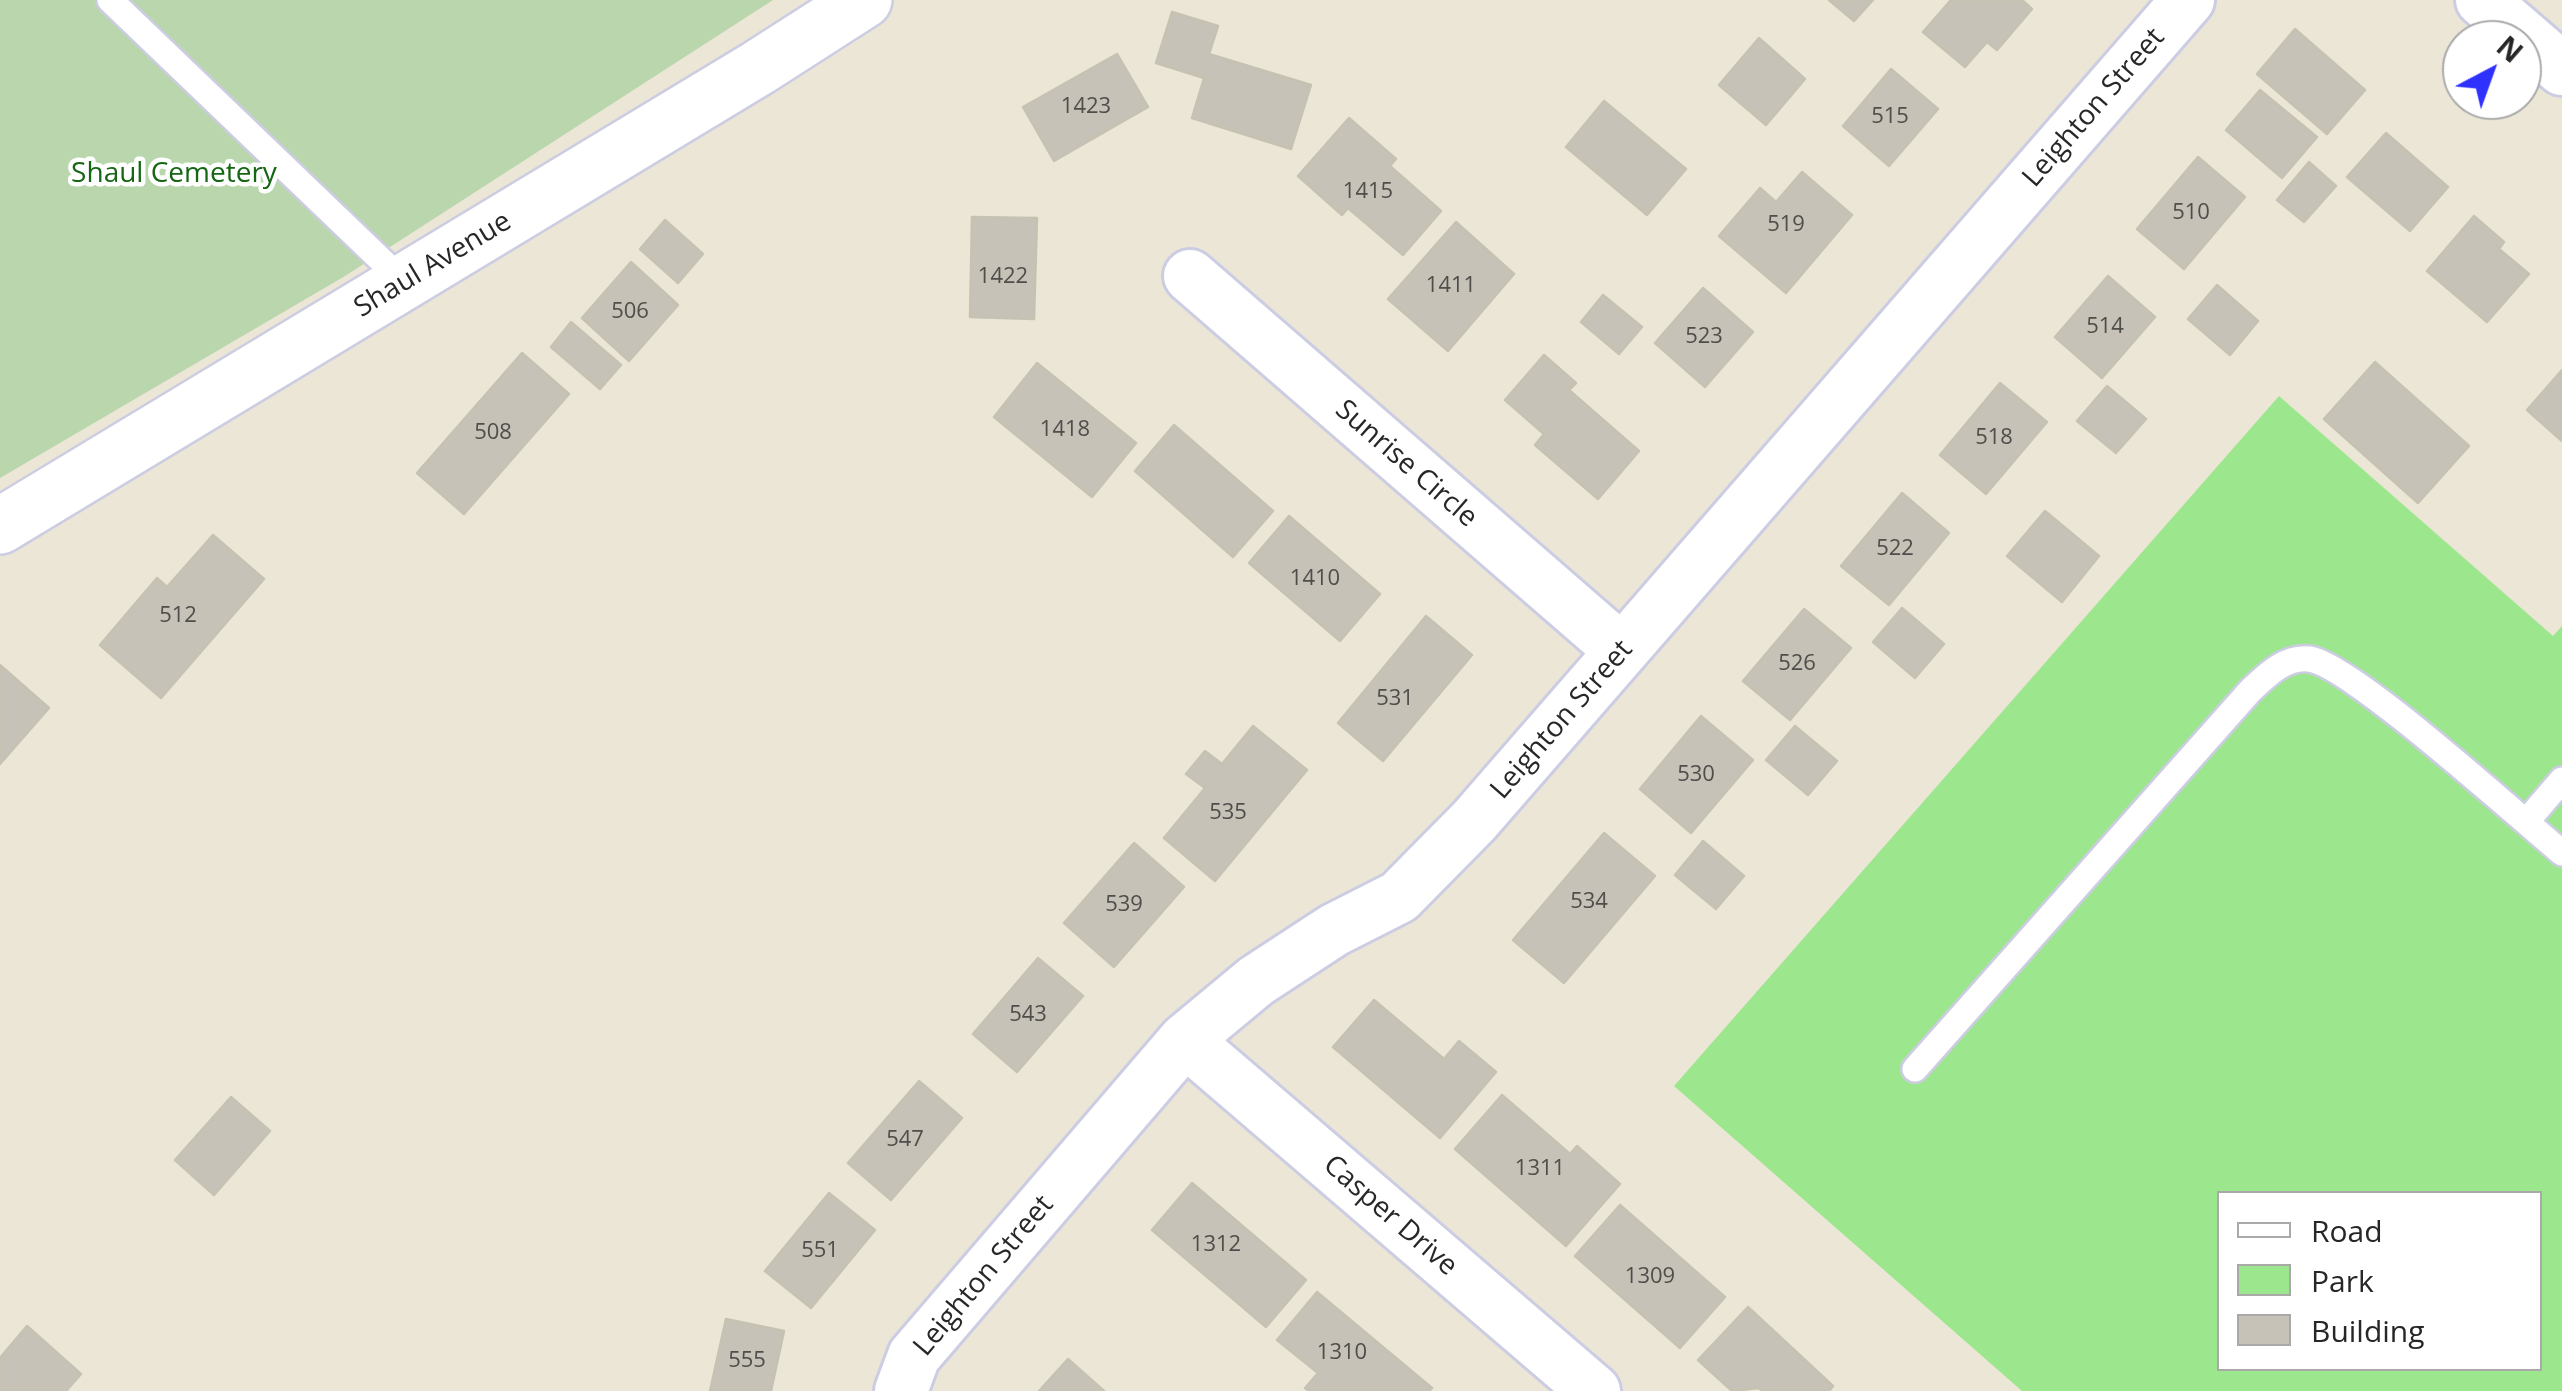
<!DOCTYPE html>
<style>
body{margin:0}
#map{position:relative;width:2562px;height:1391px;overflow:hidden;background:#ebe6d6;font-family:"Open Sans",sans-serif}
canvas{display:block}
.legend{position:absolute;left:2217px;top:1191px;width:325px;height:180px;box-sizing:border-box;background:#fff;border:2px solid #a9a9a9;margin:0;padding:12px 18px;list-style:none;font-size:30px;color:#272727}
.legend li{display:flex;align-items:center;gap:20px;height:50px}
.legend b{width:50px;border:2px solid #a9a9a9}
.north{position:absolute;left:2442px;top:20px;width:100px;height:100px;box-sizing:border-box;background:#fff;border:2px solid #a9a9a9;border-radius:50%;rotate:41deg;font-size:28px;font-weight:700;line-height:40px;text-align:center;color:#272727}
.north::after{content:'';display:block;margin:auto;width:35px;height:45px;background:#2f31ff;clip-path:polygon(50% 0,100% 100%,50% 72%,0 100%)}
</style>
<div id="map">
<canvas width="2562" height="1391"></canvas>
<ul class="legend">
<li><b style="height:12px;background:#fff"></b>Road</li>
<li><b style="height:28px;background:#9ce68e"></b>Park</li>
<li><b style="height:28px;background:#c6c2b7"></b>Building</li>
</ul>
<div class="north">N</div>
</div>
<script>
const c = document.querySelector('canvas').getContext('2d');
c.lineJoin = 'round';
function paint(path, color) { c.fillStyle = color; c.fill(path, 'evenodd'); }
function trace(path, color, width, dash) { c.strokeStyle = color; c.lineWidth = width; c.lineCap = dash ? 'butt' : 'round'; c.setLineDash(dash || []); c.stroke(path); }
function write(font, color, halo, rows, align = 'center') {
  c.font = font + ' "Open Sans",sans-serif'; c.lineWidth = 9; c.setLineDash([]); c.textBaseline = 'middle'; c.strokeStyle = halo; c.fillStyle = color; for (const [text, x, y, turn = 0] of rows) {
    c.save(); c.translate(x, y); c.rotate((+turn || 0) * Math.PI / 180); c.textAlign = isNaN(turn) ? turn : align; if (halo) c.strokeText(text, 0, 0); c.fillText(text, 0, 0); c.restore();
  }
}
const green = new Path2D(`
 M2279 396 2553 636 2562 626V1391H2022L1674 1086ZM2220 1194H2540V1368H2220Z`);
const cemetery = new Path2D(`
 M0 0H773L345 276 0 478Z`);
const building = new Path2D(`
 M1829 0H1873L1854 21Z
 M1951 0H2022L2032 9 1997 50 1987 42 1965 67 1923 32Z
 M1172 12 1218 26 1209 54 1311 85 1291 149 1192 118 1204 78 1156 63Z
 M2295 29 2365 90 2327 134 2257 74Z
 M1759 38 1805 79 1766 125 1719 85Z
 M1117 54 1148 107 1054 161 1023 107Z
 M1891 69 1938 109 1889 166 1843 126Z
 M2260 90 2317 137 2282 178 2226 130Z
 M1604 101 1686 169 1647 215 1566 147Z
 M1349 118 1396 159 1390 166 1441 211 1403 255 1348 208 1342 215 1298 176Z
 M2386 133 2448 187 2410 231 2347 177Z
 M2198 157 2245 197 2184 269 2137 229Z
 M2309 162 2336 186 2304 222 2277 200Z
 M1802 172 1852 215 1786 293 1719 236 1760 188 1776 202Z
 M2474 216 2504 242 2499 249 2529 274 2487 322 2427 271Z
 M972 217 1037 218 1034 319 970 317Z
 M665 220 703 254 678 283 640 249Z
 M1456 222 1514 274 1448 351 1388 299Z
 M631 262 678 305 629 361 582 318Z
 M2108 276 2155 317 2102 378 2055 337Z
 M2217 285 2258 321 2230 355 2188 319Z
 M1703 288 1753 332 1705 387 1655 343Z
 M1603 295 1642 327 1619 354 1581 322Z
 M571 322 621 365 600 389 551 347Z
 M522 353 569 394 464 514 417 473Z
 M1544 355 1576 383 1569 390 1639 451 1598 499 1535 445 1544 434 1505 400Z
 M2375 362 2469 446 2418 503 2324 419Z
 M1037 363 1136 443 1092 497 994 417Z
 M2562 370V441L2527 410Z
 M2000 383 2047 422 1986 494 1940 455Z
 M2107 386 2146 419 2116 453 2077 421Z
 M1174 425 1273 511 1233 557 1135 471Z
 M1902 493 1949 533 1889 605 1841 566Z
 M2045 511 2099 556 2062 602 2007 556Z
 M1289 516 1380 594 1340 641 1249 563Z
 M213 535 264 579 161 698 100 645 157 578 167 587Z
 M1902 608 1944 644 1915 678 1873 642Z
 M1804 609 1851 648 1790 720 1743 681Z
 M1426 616 1472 655 1383 761 1338 723Z
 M0 665 49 708 0 764Z
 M1701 716 1753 760 1691 833 1640 789Z
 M1253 726 1307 770 1215 881 1164 838 1205 788 1186 774 1205 751 1222 764Z
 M1795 726 1837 761 1808 795 1766 760Z
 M1604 833 1655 876 1564 983 1513 940Z
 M1703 841 1744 876 1716 909 1675 875Z
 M1134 843 1184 887 1114 967 1064 923Z
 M1038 958 1083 996 1017 1072 973 1034Z
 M1374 1000 1444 1059 1459 1041 1496 1072 1440 1138 1333 1047Z
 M919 1081 962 1118 891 1200 848 1163Z
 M1502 1095 1570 1154 1577 1146 1620 1184 1566 1246 1455 1149Z
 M231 1097 270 1131 214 1195 175 1160Z
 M1192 1183 1306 1280 1266 1327 1152 1230Z
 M829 1193 875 1230 811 1308 765 1271Z
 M1620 1205 1725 1297 1680 1348 1575 1256Z
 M1317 1292 1432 1388 1429 1391H1309L1305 1388 1318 1373 1277 1340Z
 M1748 1307 1833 1386 1829 1391H1762L1759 1388 1732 1391 1698 1360Z
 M726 1319 784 1331 771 1391H710Z
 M27 1326 81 1374 66 1391H0V1358Z
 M1068 1359 1104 1391H1039Z`);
const service = new Path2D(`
 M110 0 404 282
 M2562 780 2526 822 2562 853
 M1915 1069 2250 691C2266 676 2285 656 2309 659 2346 663 2489 791 2526 822`);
const minor = new Path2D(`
 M2482 0 2562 69
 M1190 276 1622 651
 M1185 1040 1594 1391
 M901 1391 914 1356 1185 1040 1256 981 1334 930 1399 897 1474 821 2188 0`);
const secondary = new Path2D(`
 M0 526 758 68 864 0`);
const numberNames = [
 ["1423",1086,107],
 ["515",1890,117],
 ["1415",1368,192],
 ["510",2191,213],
 ["519",1786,225],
 ["1422",1003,277],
 ["1411",1451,286],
 ["506",630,312],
 ["514",2105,327],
 ["523",1704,337],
 ["1418",1065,430],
 ["508",493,433],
 ["518",1994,438],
 ["522",1895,549],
 ["1410",1315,579],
 ["512",178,616],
 ["526",1797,664],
 ["531",1395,699],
 ["530",1696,775],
 ["535",1228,813],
 ["534",1589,902],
 ["539",1124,905],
 ["543",1028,1015],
 ["547",905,1140],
 ["1311",1540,1169],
 ["1312",1216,1245],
 ["551",820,1251],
 ["1309",1650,1277],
 ["1310",1342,1353],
 ["555",747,1361]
];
const streetNames = [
 ["Leighton Street",2094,108,-49],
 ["Shaul Avenue",433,265,-31],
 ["Sunrise Circle",1406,464,41],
 ["Leighton Street",1562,720,-49],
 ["Casper Drive",1390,1216,41],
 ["Leighton Street",984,1276,-50]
];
const parkNames = [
 ["Shaul Cemetery",174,174]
];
paint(green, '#9ce68e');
paint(cemetery, '#b9d6ac');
paint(building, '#c6c2b7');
trace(building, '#c6c2b1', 2.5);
trace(service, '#cccce2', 30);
trace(minor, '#cccce2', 58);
trace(secondary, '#cccce2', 60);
trace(service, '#fff', 25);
trace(minor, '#fff', 52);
trace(secondary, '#fff', 55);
write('22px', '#4f4e4b', null, numberNames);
write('28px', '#272727', '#fff', streetNames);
write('28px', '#166614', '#fff', parkNames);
</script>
